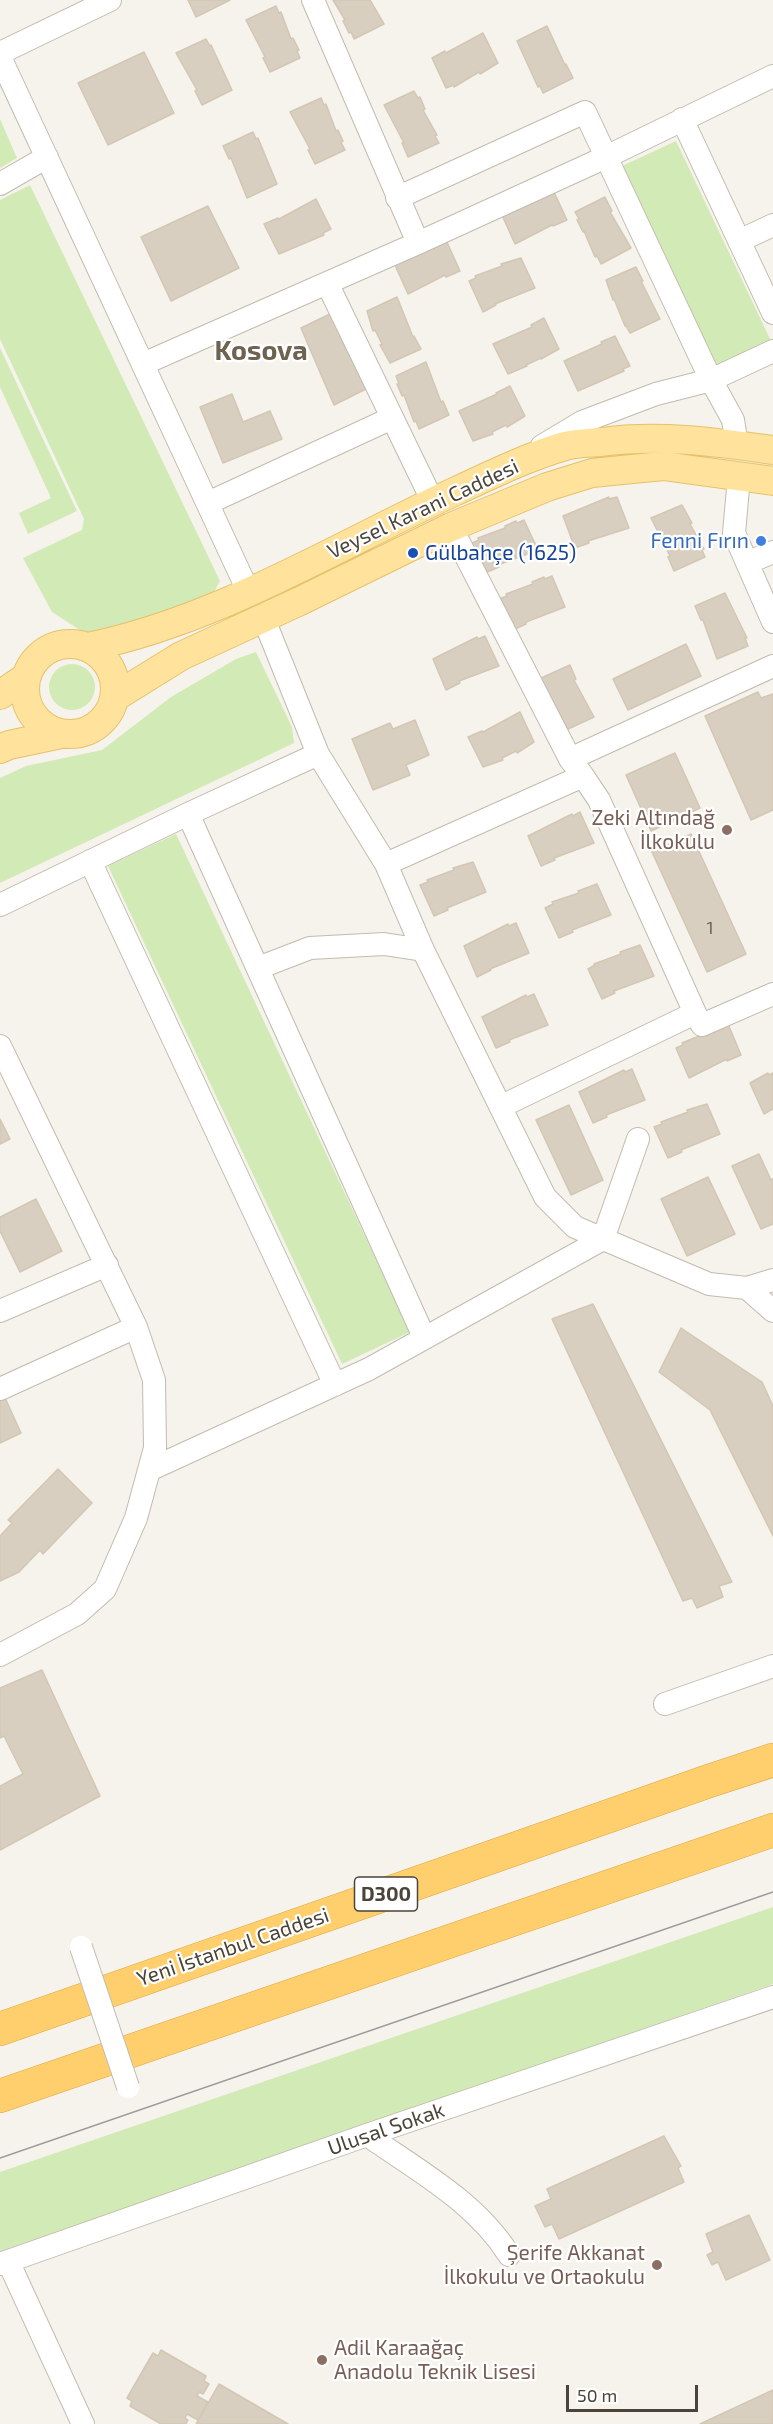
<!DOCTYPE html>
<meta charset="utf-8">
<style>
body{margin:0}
#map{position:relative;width:773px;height:2424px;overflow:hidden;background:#f6f3ec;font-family:"Exo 2",sans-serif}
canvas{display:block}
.scale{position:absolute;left:566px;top:2385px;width:132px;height:27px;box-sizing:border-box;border:3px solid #4b4439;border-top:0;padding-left:8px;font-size:18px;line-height:21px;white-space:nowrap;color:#4b4439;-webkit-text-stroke:4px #fff;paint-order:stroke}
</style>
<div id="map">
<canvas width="773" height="2424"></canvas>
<div class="scale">50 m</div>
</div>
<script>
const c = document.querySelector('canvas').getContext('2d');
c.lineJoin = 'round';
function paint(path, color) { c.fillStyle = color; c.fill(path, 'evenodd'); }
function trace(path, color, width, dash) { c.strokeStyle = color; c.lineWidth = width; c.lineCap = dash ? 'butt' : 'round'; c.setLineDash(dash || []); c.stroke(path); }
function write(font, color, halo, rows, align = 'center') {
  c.font = font + ' "Exo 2",sans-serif'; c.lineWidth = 4.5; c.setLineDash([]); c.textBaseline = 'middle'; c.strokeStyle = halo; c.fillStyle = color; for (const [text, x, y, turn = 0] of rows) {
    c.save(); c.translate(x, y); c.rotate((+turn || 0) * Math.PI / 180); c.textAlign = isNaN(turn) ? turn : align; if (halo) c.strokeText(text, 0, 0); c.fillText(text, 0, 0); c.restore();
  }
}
const green = new Path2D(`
 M0 119 17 158 0 168Z
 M676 141 771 341 717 368 622 166Z
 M30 185 220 581 214 592 105 635 83 632 52 612 23 558 82 530 84 519 0 339V200Z
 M0 348 77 511 28 534 19 513 51 498 0 387Z
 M256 652 292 727 294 743 0 883V778L26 766 102 750 171 697 236 659Z
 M49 687a23 23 0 1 1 46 0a23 23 0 1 1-46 0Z
 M176 834 410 1332 342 1364 108 866Z
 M773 1907V1984L0 2251V2172Z`);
const building = new Path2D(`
 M188 0H230L196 17Z
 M333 0H370L384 24 354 39 351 32 349 33 343 21 345 20Z
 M276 6 279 13 281 12 291 39 293 38 299 50 297 51 300 58 270 72 263 58 265 57 246 20Z
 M547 26 565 65 566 64 573 78 543 93 540 86 538 87 517 41Z
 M483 33 498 63 480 74 479 72 454 87V85L446 88 432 58 445 51 446 53Z
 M206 39 210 46 211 45 232 90 202 105 195 91 197 90 176 53Z
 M144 52 174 113 108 145 78 83Z
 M414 91 418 98 420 97 425 109 423 110 437 135 435 136 439 143 408 157 402 143H404L384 105Z
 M321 98 324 105 326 104 336 131 338 130 343 141 341 142 345 150 315 164 308 150 310 149 290 112Z
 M253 132 256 139 258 138 277 184 247 198 231 158 229 159 223 146Z
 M553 190 567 220 553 226 552 225 515 244 501 213Z
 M605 197 612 211 610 212 631 248 601 264 597 256 595 257 584 231 583 232 577 220 579 219 575 212Z
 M316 199 331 229 323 233 324 235 279 254 264 224 278 218 279 219Z
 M208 206 239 268 171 301 141 237Z
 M446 240 460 271 446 277 445 275 408 294 394 263Z
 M521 258 535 288 495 304 496 305 483 312 469 281 476 278 475 276 502 266 501 264Z
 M636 267 643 281H641L660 319 630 333 626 326H625L614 299 613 300 606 280Z
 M397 297 413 337 414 336 421 349 390 363 380 345 382 344 375 330 373 331 367 311Z
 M332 313 366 389 334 405 301 328Z
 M544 318 559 349 541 359V358L526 365 527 366 508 374 493 344 532 327 531 325Z
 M615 336 630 366 623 369 624 371 578 391 564 361 602 344 601 342Z
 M426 362 441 402 443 401 449 415 419 429 416 421 414 422 404 395 402 396 397 384H399L396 376Z
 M510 386 525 416 507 427 506 425 492 432 493 434 473 441 459 411 497 394 496 393Z
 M232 394 243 422 270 411 282 439 223 463 200 407Z
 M609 497V499L617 497 629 528 588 541 589 543 575 548 563 516Z
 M682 505 692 523 690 524 704 549 702 550 705 557 674 571 668 557 670 556 651 518Z
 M524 520 538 550 498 565 499 567 485 573 472 543 479 540 478 538 505 528V526L516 521 517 523Z
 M552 576 565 607 526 622V624L513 630 499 599 507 596 506 594 533 584 532 582 544 577 545 579Z
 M725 593 747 638H745L748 646 717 659 703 620H701L695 606Z
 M485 636 499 666 459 681 460 683 446 690 433 659 477 637 478 639Z
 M686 644 701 676 628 710 613 679Z
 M570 665 576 679 574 680 594 717 564 731 539 679Z
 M758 692 761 698 773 694V810L751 820 705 716Z
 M520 712 534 742 517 753 516 751 502 758 503 760 483 767 468 737 482 731 483 732Z
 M415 720 429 755 406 765 410 775 373 790 352 739 390 723 393 729Z
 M675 753 700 808 651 831 626 775Z
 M580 812 594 843 554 858 555 860 541 866 528 836 572 814 573 816Z
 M691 834 746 954 707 972 652 852Z
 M473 862 486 892 447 908 448 910 434 916 420 885 428 882 427 880 454 870 453 868Z
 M597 884 611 915 572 930 573 932 559 938 545 908 553 904 552 902 579 893 578 891Z
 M516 923 529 953 490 969 491 970 477 977 464 946 508 924 509 926Z
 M640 945 654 976 614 991 615 993 602 999 588 969 595 965 594 964 621 954 620 952Z
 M534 994 548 1025 509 1040 510 1042 496 1048 482 1017 526 995 527 997Z
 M728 1024 741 1055 727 1061V1059L689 1078 676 1048 683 1045 682 1043Z
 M632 1069 645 1100 606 1115 607 1117 593 1123 579 1092 624 1070 625 1072Z
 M768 1073 769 1075 773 1073V1109L764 1114 750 1083Z
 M707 1104 720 1134 681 1150 682 1152 668 1158 654 1127 662 1124 661 1122 688 1112 687 1110Z
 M569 1105 603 1180 571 1195 536 1120Z
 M0 1119 10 1139 0 1144Z
 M759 1154 771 1180 773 1179V1224L761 1229 732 1166Z
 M708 1177 735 1234 687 1256 661 1199Z
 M36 1199 62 1251 20 1272 0 1231V1217Z
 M593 1304 732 1582 719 1586 723 1597 697 1608 692 1598 683 1601 552 1319Z
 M681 1328 762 1382 773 1406V1536L710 1410 659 1372Z
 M1 1389 21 1433 0 1443V1390Z
 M58 1469 92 1503 43 1554 40 1550 19 1572 0 1581V1536L12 1523 8 1520Z
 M42 1670 100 1796 0 1850V1786L23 1774 4 1736 0 1738V1688Z
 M664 2136 681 2166 678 2168 684 2182 559 2239 552 2224 545 2227 535 2206 551 2199 547 2189Z
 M749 2215 770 2260 726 2280 718 2262 712 2265 707 2255 713 2252 706 2234Z
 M161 2350 206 2376 204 2381 209 2384 203 2394 199 2392 197 2396 208 2402 198 2420 187 2414 185 2418 188 2420 186 2424H161L130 2406 132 2401 127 2398 153 2353 158 2356Z
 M219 2384 288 2424H196Z
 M773 2390V2424H700Z`);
const minor = new Path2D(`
 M313 0 418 243
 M0 53 110 0
 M0 57 249 593
 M682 119 773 313
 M0 184 47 157
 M397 198 585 112 711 380 733 420 737 445
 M739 241 773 225
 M327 283 433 502
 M143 364 418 243 606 157 773 76
 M542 446 582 422 656 394 711 380 773 351
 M739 477 734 533 773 622
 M208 503 392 418
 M747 563 773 552
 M263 617 318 754 386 864 423 950 545 1197 575 1227 709 1284 747 1288 773 1280
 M570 759 773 666
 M583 776 599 800 695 1013
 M188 814 424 1337
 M90 861 335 1385
 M386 864 583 776 570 759 451 527
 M0 905 188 814 318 754
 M258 968 310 948 384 944 423 950
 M0 1046 136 1327 154 1380 155 1448 136 1518 105 1589 77 1614 0 1655
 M502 1106 695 1013 702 1025 773 994
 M747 1288 773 1311
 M0 1311 107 1265
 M0 1389 136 1327
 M149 1470 369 1369 603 1239 638 1139
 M665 1704 773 1666
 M367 2135C417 2170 476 2202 509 2255
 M8 2261 83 2424
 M0 2264 367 2135 773 1997`);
const major = new Path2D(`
 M25 689a45 45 0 1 1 90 0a45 45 0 1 1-90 0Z
 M88 647C219 620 335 547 456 491 491 475 527 457 565 446 576 443 589 443 601 442 659 434 715 442 773 450
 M0 695 26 677
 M115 697 181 656 298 602 451 527 547 487 592 473 663 466 773 481
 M0 749 9 745 61 734`);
const highway = new Path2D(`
 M0 2029 709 1781 773 1760
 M0 2096 773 1830`);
const tram = new Path2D(`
 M0 2158 773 1892`);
const minorBridge = new Path2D(`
 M81 1947 128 2087`);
const markers = [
 [761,541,6,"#3f7fe0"],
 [413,553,6,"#1a4fb4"],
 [727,830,6,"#8d6e63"],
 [657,2265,6,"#8d6e63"],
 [322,2360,6,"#8d6e63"]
];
const numberNames = [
 ["1",710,928]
];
const shields = [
 [386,1894,63]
];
const shieldNames = [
 ["D300",386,1894]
];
const streetNames = [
 ["Veysel Karani Caddesi",423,509,-25],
 ["Yeni İstanbul Caddesi",233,1947,-19],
 ["Ulusal Sokak",386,2129,-19]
];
const shopNames = [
 ["Fenni Fırın",749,541]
];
const transitNames = [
 ["Gülbahçe (1625)",425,553]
];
const educationNames = [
 ["Zeki Altındağ",715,818],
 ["İlkokulu",715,842],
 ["Şerife Akkanat",645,2253],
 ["İlkokulu ve Ortaokulu",645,2277],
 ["Adil Karaağaç",334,2348,"left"],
 ["Anadolu Teknik Lisesi",334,2372,"left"]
];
const districtNames = [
 ["Kosova",261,351]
];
paint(green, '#d2eab5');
paint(building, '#d8cfc1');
trace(building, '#d3c7b4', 1.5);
trace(minor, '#c2bbae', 24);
trace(major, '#e6c16a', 30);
trace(highway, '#e0a43c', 34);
trace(minor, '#fff', 22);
trace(major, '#ffe39c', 28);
trace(highway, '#ffcf6e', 33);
trace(tram, '#9a9a9a', 1.5);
trace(minorBridge, '#c2bbae', 24, []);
trace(minorBridge, '#fff', 22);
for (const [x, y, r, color] of markers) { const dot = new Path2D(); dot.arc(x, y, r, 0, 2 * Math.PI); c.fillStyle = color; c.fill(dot); trace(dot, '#fff', 2); }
write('18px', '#6e675b', null, numberNames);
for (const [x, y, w] of shields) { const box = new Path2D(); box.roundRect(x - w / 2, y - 17, w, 34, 4.5); c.fillStyle = '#fff'; c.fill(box); trace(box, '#4b4439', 1.5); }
write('bold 20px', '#4b4439', null, shieldNames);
write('21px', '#4b4439', '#fff', streetNames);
write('21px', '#366cbe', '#fff', shopNames, 'right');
write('21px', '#164399', '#fff', transitNames, 'left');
write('21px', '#785e54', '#fff', educationNames, 'right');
write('bold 27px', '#6e6250', '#fff', districtNames);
</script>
